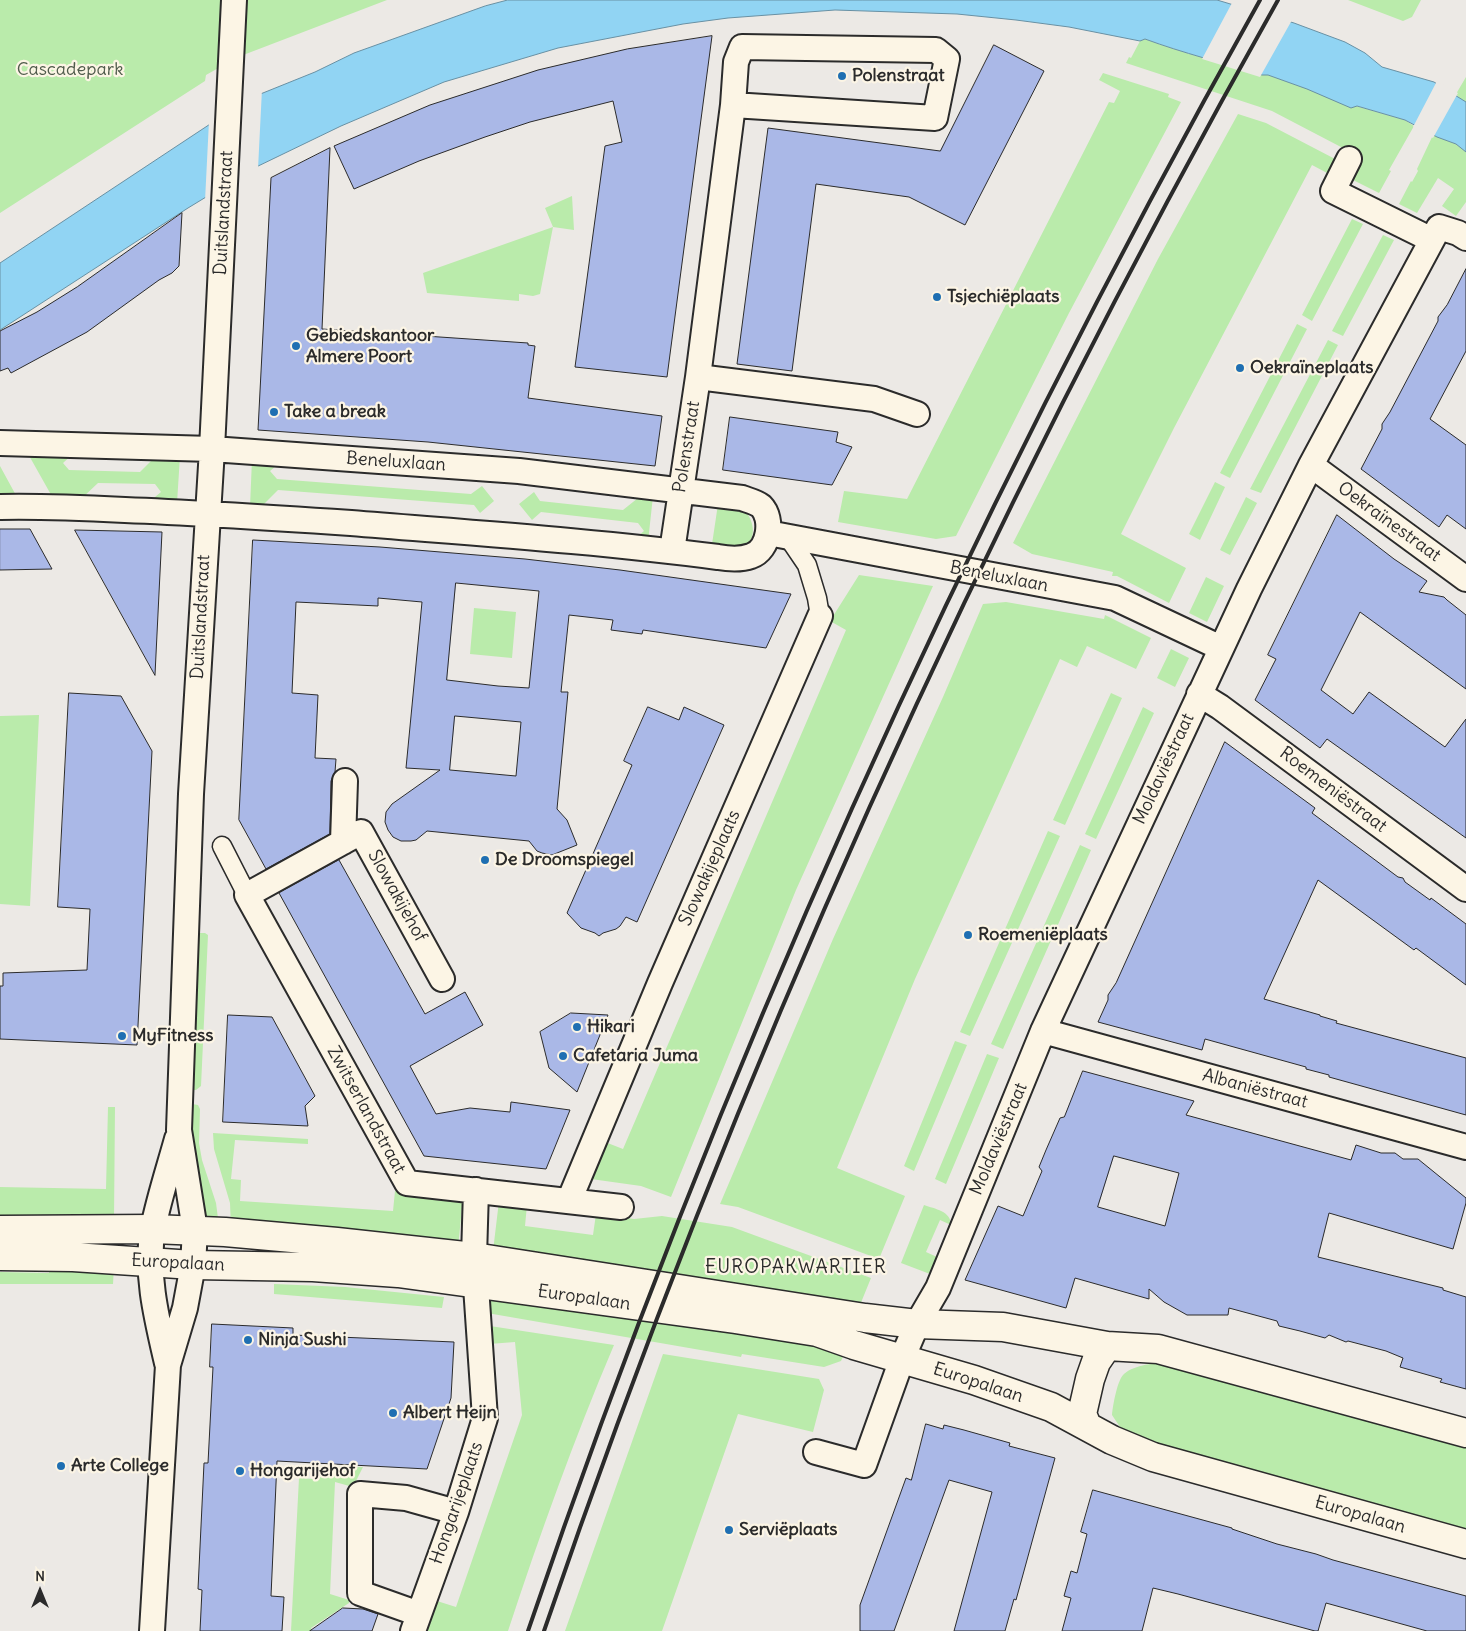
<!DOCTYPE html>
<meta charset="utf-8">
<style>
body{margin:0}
#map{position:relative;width:1466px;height:1631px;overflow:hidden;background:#ece9e5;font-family:Delius,sans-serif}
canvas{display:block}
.north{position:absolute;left:15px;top:1566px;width:50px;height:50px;-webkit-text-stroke:4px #fcf5e5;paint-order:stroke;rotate:0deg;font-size:14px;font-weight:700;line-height:20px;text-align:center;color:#2b2b2b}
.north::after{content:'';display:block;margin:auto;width:18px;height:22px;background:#2b2b2b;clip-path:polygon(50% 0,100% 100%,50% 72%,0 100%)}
</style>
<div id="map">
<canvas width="1466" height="1631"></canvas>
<div class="north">N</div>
</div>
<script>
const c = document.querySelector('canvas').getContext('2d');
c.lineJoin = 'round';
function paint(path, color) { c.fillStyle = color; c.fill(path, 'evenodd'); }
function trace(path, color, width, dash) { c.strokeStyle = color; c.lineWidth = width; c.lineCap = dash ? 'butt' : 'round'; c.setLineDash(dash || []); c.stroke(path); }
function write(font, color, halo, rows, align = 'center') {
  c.font = font + ' Delius,sans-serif'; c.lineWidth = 4.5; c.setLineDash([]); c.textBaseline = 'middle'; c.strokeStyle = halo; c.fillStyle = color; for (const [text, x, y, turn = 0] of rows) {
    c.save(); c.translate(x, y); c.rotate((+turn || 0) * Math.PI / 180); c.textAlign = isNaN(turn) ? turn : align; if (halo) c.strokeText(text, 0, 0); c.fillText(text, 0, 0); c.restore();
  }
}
const green = new Path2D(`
 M0 0H387L238 57 206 75 205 81 0 213Z
 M1348 0H1421L1412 17 1403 21Z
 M1145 39C1183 53 1223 63 1262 75H1268L1356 106 1405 120 1414 126 1389 170 1391 171 1379 193 1351 179 1362 158 1272 111 1126 63 1129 57 1131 58 1140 41Z
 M1103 73 1169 94 1168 97 1181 102 1069 313 956 536 936 539 838 522 844 491 907 499 1109 102 1114 103 1120 91 1099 80Z
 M1466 77V102L1460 99 1456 94Z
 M1238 114 1266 123 1337 160 1329 174 1312 165 1174 428 1121 534 1186 568 1169 603 1117 576H1112L1113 572 1032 554 1013 543 1158 259Z
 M1433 135 1456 144 1466 152V202L1456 216 1442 206 1454 189 1438 178 1417 213 1399 204 1411 181 1412 182 1418 171 1417 169Z
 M572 196 574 230 553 227 540 294 533 296 519 294V301L427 293 423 273 553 227 545 208Z
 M1352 219 1363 224 1312 321 1302 315Z
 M1383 235 1394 240 1343 336 1332 331Z
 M1297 324 1307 329 1230 478 1220 473Z
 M1328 340 1338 345 1261 493 1250 489Z
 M27 452 74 453 63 463 69 470 140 472 157 455 180 456 177 503 149 502 161 492 155 484 98 483 80 500H54Z
 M252 459 282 461 270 471 277 479 471 494 482 486 494 501 480 513 474 505 278 490 261 507H250Z
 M0 466 18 499H0Z
 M1215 482 1225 487 1200 540 1189 534Z
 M534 492 540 501 623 510 643 494 653 496 648 542 632 541 644 531 638 523 541 512 532 520 519 504Z
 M1246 497 1257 503 1230 555 1220 550Z
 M718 504C724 505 735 505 741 508 751 514 756 530 751 539 748 544 744 547 740 551H711Z
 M859 575 933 586 796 890 671 1197 641 1186 591 1179 605 1142 623 1149 846 630 830 621Z
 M1206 577 1224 586 1207 622 1189 613Z
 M1006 602 1104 619 1105 615 1151 638 1136 669 1087 646 1077 667 1060 659 915 979 837 1168 905 1196 879 1259 738 1207 720 1204 833 939 943 697 983 604Z
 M474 608 516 612 512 658 470 654Z
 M1171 649 1189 658 1175 687 1157 678Z
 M1111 693 1122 698 1065 825 1053 820Z
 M1143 707 1154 713 1096 839 1085 834Z
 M39 715 30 906 0 904V716Z
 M1048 831 1060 836 970 1036 960 1032Z
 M1080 845 1091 850 1003 1049 991 1044Z
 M197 933H205L208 935 201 1086 196 1090H190Z
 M955 1041 967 1045 914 1171 904 1166Z
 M987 1054 999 1058 946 1184 935 1179Z
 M192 1104 198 1105 200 1109 199 1143 202 1160 216 1203 219 1226 206 1216 199 1202 190 1106Z
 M108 1107H115L114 1219 0 1223V1187L106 1189Z
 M213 1133 308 1139V1144L235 1140 231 1179 241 1180 240 1201 393 1211 395 1191 463 1197 458 1248 231 1227 230 1203 214 1149Z
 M499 1201 527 1205 525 1226 593 1235 596 1214 634 1219 662 1216 732 1227 871 1278 860 1305 493 1251Z
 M924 1205C935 1209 951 1211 951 1225L940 1220 926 1252 937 1257 930 1274 901 1263Z
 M49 1262 114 1267 113 1284H0V1272L49 1273Z
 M274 1284 345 1287 444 1297 442 1308 274 1294Z
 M490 1294 813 1343 844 1354 841 1361 824 1367 742 1354 741 1357 487 1313Z
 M490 1326 614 1345C574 1439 540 1534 508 1631H427L437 1601 456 1607 522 1415 515 1342 489 1344Z
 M663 1354 819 1379 824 1390 813 1432 738 1414 662 1631H565Z
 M1165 1362 1466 1443V1531L1155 1446 1124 1433 1112 1415C1113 1405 1117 1382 1123 1375 1131 1366 1153 1363 1165 1362Z
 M314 1466 363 1467 353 1487 335 1482 330 1594 349 1600V1603L311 1628 312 1631H291L299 1478 313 1479Z`);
const water = new Path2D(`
 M508 0H1217L1294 23 1345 42 1365 53 1382 67 1434 82 1466 102V152L1456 144 1437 137 1405 120 1357 106 1351 108 1307 89 1268 75H1262C1223 63 1183 53 1145 39L1140 41 1069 27 1016 20 957 14 835 10 728 18 683 24 558 48 444 82 341 126 252 169 188 208 0 330V263L248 99 315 72 354 53 485 6Z`);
const pier = new Path2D(`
 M1233 1 1292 20 1260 77 1202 59Z
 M1437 81 1458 93 1433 138 1413 127Z
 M262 89 258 169 205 201 209 121 247 97Z`);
const building = new Path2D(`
 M712 36 667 377 575 367 605 146 622 142 613 101 530 122 485 137 419 161 354 189 334 146 430 105 538 70 627 49Z
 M994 45 1044 71 965 225 909 197 816 184 792 371 737 364 768 128 940 151Z
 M330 148 322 329 528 343V345L535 346 528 398 662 416 655 466 428 442 258 430 271 178Z
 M182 213 179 266 172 273 159 280 87 332 11 373 8 368 0 371V331L37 312 77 287Z
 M1466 269V351L1430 419 1466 445V529L1447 515 1439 527 1361 469 1382 429V424L1390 412 1438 321V317L1447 305Z
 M730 417 838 432 836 442 852 447 832 485 723 470Z
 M1337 515 1394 559 1427 581 1419 592 1444 597 1447 600 1466 615V689L1360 612 1321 690 1353 714 1369 692 1445 747 1466 719V838L1327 739 1320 748 1255 700 1276 659 1268 655Z
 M0 529H30L52 569 0 570Z
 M75 530 162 532 155 675Z
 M253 540 380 547 525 559 620 570 791 594 766 648 643 630 642 634 611 630 613 620 569 615 561 692H568L557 809 567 820 577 845 552 855 542 853 537 851 529 841 427 831 416 840 411 841H401L393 837 388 830 385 822 386 812 392 804 440 770 406 768 422 602 378 598V606L296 602 292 693 318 695 315 758 336 759 335 772 331 781 330 834 266 869 239 820ZM456 583 539 591 529 688 498 686 447 680ZM455 716 521 722 516 776 450 770Z
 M69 693 121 696 152 751 137 1045 0 1039V986H3V973L87 970 90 909 58 907Z
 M648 707 679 720 684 707 724 725 637 922 626 917 620 926 616 929 603 933 599 936 595 933 581 928 567 913 632 765 624 761Z
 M1225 742 1315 808 1312 813 1398 877 1403 878 1405 882 1430 900 1431 898 1466 924V985L1416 948 1414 950 1318 880 1264 999 1320 1015V1016L1337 1021 1336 1023 1466 1058V1115L1329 1077V1075L1306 1069V1067L1205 1039 1202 1050 1098 1022 1108 1000V995L1116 983Z
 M339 860 425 1014 465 992 483 1025 410 1066 436 1114 470 1108 510 1112 511 1102 570 1110 546 1169 424 1156 279 893Z
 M571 1013 608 1015 577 1092 549 1068 540 1032Z
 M228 1015 272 1017 315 1096 305 1106 308 1126 223 1122Z
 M1083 1071 1194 1101 1186 1115 1351 1160 1356 1145 1381 1153H1395L1403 1159H1418L1466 1198V1203L1453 1249 1329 1213 1318 1257 1443 1288V1290L1466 1297V1389L1440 1382 1442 1379 1400 1367 1403 1358 1386 1351 1348 1341 1346 1342 1329 1335 1325 1338 1300 1331 1279 1326 1277 1321 1229 1308 1228 1315H1187L1164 1302 1149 1289V1299L1075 1278 1066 1308 965 1280 998 1206 1023 1216 1042 1171 1039 1167 1046 1150 1060 1118 1064 1117ZM1114 1156 1179 1173 1165 1226 1098 1207Z
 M212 1324 293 1328V1335L454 1342 451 1398 427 1469 277 1461 271 1596 284 1597 282 1631H200L202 1590 198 1589 204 1463H208L213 1367H210Z
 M926 1424 943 1429 944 1425 964 1430 1010 1443 1009 1446 1055 1458 1016 1600 1014 1599 1005 1631H954L992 1492 949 1480 894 1631H860V1605L906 1478 911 1480Z
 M1093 1490 1232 1528V1529L1277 1544 1316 1554 1333 1560 1466 1596V1631H1427L1326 1603 1318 1631H1315L1178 1594 1153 1588 1142 1631H1062L1071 1598 1064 1596 1071 1571 1077 1573 1087 1534 1081 1532Z
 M343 1608 363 1609 378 1614 372 1631H310Z`);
const pedestrian = new Path2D(`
 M788 537 807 565 817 598 820 616
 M222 846 247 895`);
const minor = new Path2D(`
 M1349 159 1333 191 1432 240
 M698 377 874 399 917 414
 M0 443 212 449 519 471 742 498C747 500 756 502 761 506 774 519 769 550 751 556 740 560 729 559 718 557 596 541 473 533 351 523 276 518 201 513 125 510 84 508 42 506 0 507
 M1310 467 1319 471 1466 579
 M768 533 1115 598 1221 648
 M672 551 698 377 733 105 736 62 742 47 936 50 947 59 935 118 733 105
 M1199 694 1220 707 1466 889
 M343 842 345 781
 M442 979 361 832 247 895 407 1183 621 1207
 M1043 1031 1466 1147
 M569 1201 660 983 820 616
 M167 1363C157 1320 145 1273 153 1228 159 1198 169 1168 177 1139
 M816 1452 864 1465 902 1359 917 1324 938 1288 1043 1031 1249 589 1310 467 1439 227 1458 233 1466 238
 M419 1614 360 1593V1494L406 1498 456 1512
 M152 1631 168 1365 185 1308 193 1265 195 1230 179 1130 191 794 212 449 234 0
 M413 1631 456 1512 485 1418 474 1257 476 1190`);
const tertiary = new Path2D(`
 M0 1230 153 1229 225 1232 337 1242 474 1257 865 1318 917 1324 1003 1327 1107 1346 1158 1349 1466 1433
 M0 1256 73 1257 193 1265 313 1267 398 1273 735 1319 817 1332 854 1345 974 1380 1051 1407 1112 1440 1153 1457 1466 1544
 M1087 1426 1082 1414 1090 1379 1096 1362 1107 1346`);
const rail = new Path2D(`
 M528 1631C720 1066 968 520 1260 0
 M544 1631C737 1066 985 520 1278 0`);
const markers = [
 [842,76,5,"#1f6fb2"],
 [937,297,5,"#1f6fb2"],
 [296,346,5,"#1f6fb2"],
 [1240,368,5,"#1f6fb2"],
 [274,412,5,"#1f6fb2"],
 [485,860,5,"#1f6fb2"],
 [968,935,5,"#1f6fb2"],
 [577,1027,5,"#1f6fb2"],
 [122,1036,5,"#1f6fb2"],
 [563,1056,5,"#1f6fb2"],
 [248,1340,5,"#1f6fb2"],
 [393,1413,5,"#1f6fb2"],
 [61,1466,5,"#1f6fb2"],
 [240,1471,5,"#1f6fb2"],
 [729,1530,5,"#1f6fb2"]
];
const parkNames = [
 ["Cascadepark",70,70]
];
const poiNames = [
 ["Polenstraat",852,76],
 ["Tsjechiëplaats",947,297],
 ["Gebiedskantoor",306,336],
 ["Almere Poort",306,357],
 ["Oekraïneplaats",1250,368],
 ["Take a break",284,412],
 ["De Droomspiegel",495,860],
 ["Roemeniëplaats",978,935],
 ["Hikari",587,1027],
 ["MyFitness",132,1036],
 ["Cafetaria Juma",573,1056],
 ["Ninja Sushi",258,1340],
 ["Albert Heijn",403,1413],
 ["Arte College",71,1466],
 ["Hongarijehof",250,1471],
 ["Serviëplaats",739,1530]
];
const streetNames = [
 ["Duitslandstraat",224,213,-87],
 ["Polenstraat",687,447,-81],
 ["Beneluxlaan",396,462,4],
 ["Oekraïnestraat",1389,522,36],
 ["Beneluxlaan",999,577,11],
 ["Duitslandstraat",201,617,-87],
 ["Moldaviëstraat",1164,769,-65],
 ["Roemeniëstraat",1333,790,37],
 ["Slowakijeplaats",710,868,-66],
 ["Slowakijehof",397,896,61],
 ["Albaniëstraat",1255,1089,15],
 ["Zwitserlandstraat",366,1110,61],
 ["Moldaviëstraat",999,1139,-67],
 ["Europalaan",178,1263,3],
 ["Europalaan",584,1298,8],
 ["Europalaan",978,1383,18],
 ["Hongarijeplaats",457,1503,-71],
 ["Europalaan",1360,1515,16]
];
const neighbourhoodNames = [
 ["EUROPAKWARTIER",796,1268]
];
paint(green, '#baebab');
paint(water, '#91d4f3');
trace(water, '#6890a3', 1);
paint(pier, '#ece9e5');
paint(building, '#aab8e7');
trace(building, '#2b2b2b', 1);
trace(pedestrian, '#2b2b2b', 21);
trace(minor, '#2b2b2b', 28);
trace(tertiary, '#2b2b2b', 31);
trace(pedestrian, '#fcf5e5', 18);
trace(minor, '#fcf5e5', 24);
trace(tertiary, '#fcf5e5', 28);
trace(rail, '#2b2b2b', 4);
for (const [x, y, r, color] of markers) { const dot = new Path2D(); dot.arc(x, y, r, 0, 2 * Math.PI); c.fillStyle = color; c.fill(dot); trace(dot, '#fcf5e5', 2); }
write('18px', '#4f5b4b', '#fcf5e5', parkNames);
write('bold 18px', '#2b2b2b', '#fcf5e5', poiNames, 'left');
write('18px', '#2b2b2b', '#fcf5e5', streetNames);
c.letterSpacing = '1px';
write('19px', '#2b2b2b', '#fcf5e5', neighbourhoodNames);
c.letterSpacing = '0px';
</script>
